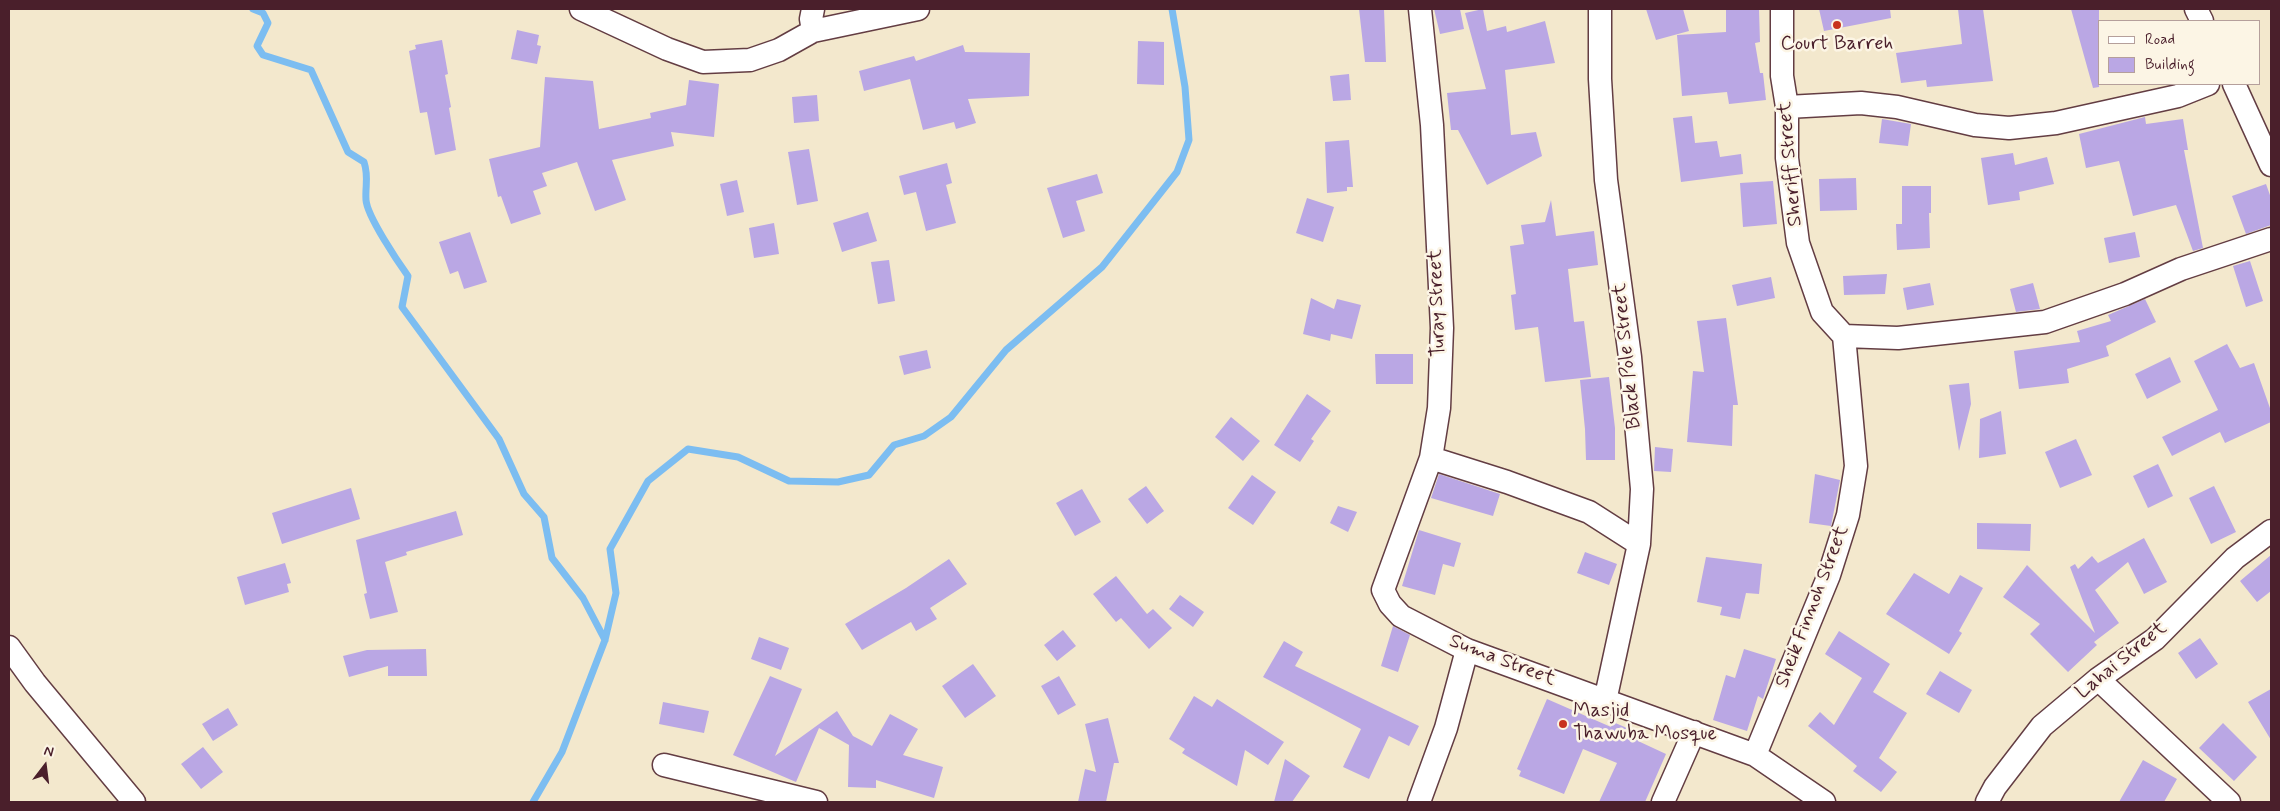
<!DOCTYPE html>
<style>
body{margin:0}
#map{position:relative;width:2280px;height:811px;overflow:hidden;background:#f3e8cd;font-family:Mynerve,sans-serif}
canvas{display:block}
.frame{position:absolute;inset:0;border:10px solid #4a1f2b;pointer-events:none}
.legend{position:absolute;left:2098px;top:20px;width:162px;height:65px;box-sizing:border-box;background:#fcf5e5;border:1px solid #b59f9b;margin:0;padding:6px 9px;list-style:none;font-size:15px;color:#4a1f2b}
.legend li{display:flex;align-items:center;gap:10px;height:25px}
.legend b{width:25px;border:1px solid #b59f9b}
.north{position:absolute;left:20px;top:741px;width:50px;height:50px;-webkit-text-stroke:4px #fcf5e5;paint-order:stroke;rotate:15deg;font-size:14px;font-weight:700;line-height:20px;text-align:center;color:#4a1f2b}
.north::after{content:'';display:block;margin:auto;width:18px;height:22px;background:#4a1f2b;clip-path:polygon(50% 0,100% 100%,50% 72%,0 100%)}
</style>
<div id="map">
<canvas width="2280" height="811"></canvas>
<div class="frame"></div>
<ul class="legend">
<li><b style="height:6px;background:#fff"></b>Road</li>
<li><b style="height:14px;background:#baa7e4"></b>Building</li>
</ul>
<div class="north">N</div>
</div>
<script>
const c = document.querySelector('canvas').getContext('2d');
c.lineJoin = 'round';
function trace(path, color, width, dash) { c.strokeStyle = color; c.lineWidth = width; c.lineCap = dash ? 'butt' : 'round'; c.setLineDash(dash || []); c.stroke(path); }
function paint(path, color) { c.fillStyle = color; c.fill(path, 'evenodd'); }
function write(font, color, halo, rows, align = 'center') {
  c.font = font + ' Mynerve,sans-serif'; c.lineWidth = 5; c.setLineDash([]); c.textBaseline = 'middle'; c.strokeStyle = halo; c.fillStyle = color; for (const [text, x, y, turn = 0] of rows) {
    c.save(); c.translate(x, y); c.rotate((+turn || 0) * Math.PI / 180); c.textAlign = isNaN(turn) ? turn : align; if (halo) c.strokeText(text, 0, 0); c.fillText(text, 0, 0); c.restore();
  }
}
const stream = new Path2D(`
 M253 9 263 13 268 23 257 46 263 55 311 70 348 152 364 162C369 177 365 186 366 200 367 216 398 262 408 276L402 307 499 439 524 494 544 517 552 558 583 598 605 640
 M533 802 562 752 605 640 616 593 610 549 648 481 688 449 738 457 789 481 838 482 869 475 894 445 924 436 951 417 1006 350 1102 267 1177 172 1189 140 1185 87 1172 9`);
const building = new Path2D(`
 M1359 9H1384L1386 62H1365Z
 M1434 9H1460L1464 29 1440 34Z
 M1483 9 1487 31 1506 26 1507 32 1545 21 1555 63 1505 70 1511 135 1536 132 1542 156 1487 185 1458 130H1451L1447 93 1486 89 1465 13Z
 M1646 9H1683L1689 31 1656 40Z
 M1759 9 1760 42 1755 43 1760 73H1763L1766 100 1729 104 1727 92 1682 96 1677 35 1726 32V10Z
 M1819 9H1890L1891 18 1824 31Z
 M1958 9H1983L1993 81 1927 87 1926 80 1901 83 1896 53 1962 44Z
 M2071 9H2099V87L2093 88Z
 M517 30 539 35 537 45 541 46 537 64 511 59Z
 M442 40 448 74 445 75 451 107 449 108 456 150 435 155 427 112 420 113 409 51 416 49 415 45Z
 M1138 41 1164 42V85L1137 84Z
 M963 45 965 52 1030 53 1029 96 968 99 976 123 956 129 954 122 923 130 910 79 864 91 859 71 914 56 916 61Z
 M1349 74 1351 100 1333 101 1330 76Z
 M545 77 593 81 599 129 651 118 650 113 686 105 689 80 719 84 714 137 671 132 674 146 612 160 626 200 595 211 577 162 542 173 547 186 533 191 541 214 511 224 501 196 498 197 489 159 540 147Z
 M817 95 819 121 794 123 792 97Z
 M1692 116 1695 143 1717 141 1720 157 1741 154 1743 174 1681 182 1673 118Z
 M2145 117 2146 124 2183 119 2188 150H2184L2203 248 2193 251 2176 205 2133 216 2119 161 2086 168 2079 134Z
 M1882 119 1911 124 1908 146 1879 143Z
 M1349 140 1353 187H1347V191L1327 193 1325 142Z
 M809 149 818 201 797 205 788 152Z
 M2013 153 2015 165 2047 157 2054 184 2019 192 2020 200 1988 205 1981 158Z
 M947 163 952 183 946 185 956 223 926 231 916 192 904 195 899 176Z
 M1097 174 1103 193 1076 201 1085 231 1063 238 1047 188Z
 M1856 178 1857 210 1820 211 1819 179Z
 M737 180 744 212 727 216 720 184Z
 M1773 181 1777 224 1743 227 1740 183Z
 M2266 184 2271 198V225L2246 234 2232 196Z
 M1902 186H1931V213H1929L1930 248 1897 250 1896 224H1902Z
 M1307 198 1334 207 1323 242 1296 233Z
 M1551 200 1556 236 1594 231 1598 265 1568 269 1574 322 1584 321 1591 377 1545 382 1538 327 1515 330 1511 295 1516 294 1510 246 1524 244 1521 225 1545 222Z
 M868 212 877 241 842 252 833 223Z
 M774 223 779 254 754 258 749 228Z
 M470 232 487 282 464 289 458 271 450 274 439 242Z
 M2135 232 2140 257 2109 263 2104 238Z
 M889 260 895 301 878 304 871 262Z
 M2250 261 2263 301 2246 307 2233 266Z
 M1887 274 1885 294 1844 295 1843 276Z
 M1771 277 1775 298 1737 306 1732 285Z
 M1930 283 1934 305 1907 310 1903 288Z
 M2033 283 2040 309 2016 312 2010 289Z
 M1311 298 1334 309 1337 299 1361 305 1352 339 1331 334 1330 341 1303 334Z
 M2145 299 2156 322 2106 346 2109 356 2067 369 2069 383 2019 389 2014 351 2080 342 2077 331 2111 321 2108 315Z
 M1726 318 1738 405H1733L1732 446 1687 442 1693 371 1704 372 1697 321Z
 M2227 344 2240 368 2254 363 2271 411V422L2225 443 2220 432 2172 456 2162 437 2218 410 2194 361Z
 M927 350 931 368 904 375 899 356Z
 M1375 354H1413V384H1376Z
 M2170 357 2181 382 2147 399 2135 374Z
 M1609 377 1615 428V460H1586L1585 429 1580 380Z
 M1969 383 1971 404 1959 451 1949 385Z
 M1307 394 1331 411 1311 439 1314 441 1300 462 1274 445Z
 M2001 411 2006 454 1979 458 1980 419Z
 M1231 417 1260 441 1243 461 1215 437Z
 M2076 439 2092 475 2060 488 2045 452Z
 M1655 447 1673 449 1671 472 1654 471Z
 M2158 464 2173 496 2148 508 2133 476Z
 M1439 474 1500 494 1493 516 1431 498Z
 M1815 474 1840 480 1831 526 1809 523Z
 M1252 475 1276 492 1253 525 1228 508Z
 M1146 486 1164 511 1147 524 1128 499Z
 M2214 486 2236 532 2211 544 2189 498Z
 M351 488 360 519 282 544 272 513Z
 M1082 489 1101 522 1075 536 1056 503Z
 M1338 506 1357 512 1348 532 1330 523Z
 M456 511 463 535 406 552 407 555 385 562 398 612 370 619 364 594 367 593 356 540Z
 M1977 523 2031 524 2030 551 1977 549Z
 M1419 530 1461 543 1454 567 1443 564 1435 595 1402 586Z
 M2144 538 2167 582 2144 594 2128 562 2095 590 2119 623 2094 642 2097 645 2068 672 2030 634 2040 624 2003 597 2027 565 2095 633 2070 567 2075 564 2078 569 2092 556 2098 563Z
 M1585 552 1617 564 1609 585 1577 573Z
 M2271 555V591L2257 602 2240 581Z
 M1706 557 1762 564 1759 594 1746 593 1740 619 1720 615 1722 607 1697 602Z
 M949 559 967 584 930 608 937 619 916 631 911 622 862 650 845 624 906 588Z
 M285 563 291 583 287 584 289 592 245 605 237 577Z
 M1914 573 1949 594 1960 575 1983 588 1959 631 1962 633 1949 654 1886 614Z
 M1116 576 1147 614 1153 609 1172 628 1149 649 1121 618 1116 622 1093 594Z
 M1180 595 1204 612 1193 627 1169 609Z
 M1393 626 1410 635 1398 672 1381 666Z
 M1063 630 1076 646 1057 661 1044 645Z
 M1839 631 1890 664 1873 692 1907 713 1879 758 1897 772 1881 792 1853 771 1857 766 1808 726 1820 712 1834 725 1862 678 1825 654Z
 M759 637 789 648 781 670 751 659Z
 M2200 638 2218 664 2196 679 2178 653Z
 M1284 641 1303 652 1295 666 1419 726 1409 746 1389 736 1369 779 1343 767 1361 729 1263 677Z
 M426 649 427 676H388V666L349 677 343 656 367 650Z
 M1744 649 1776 659 1763 699 1758 696 1747 731 1713 720 1726 675 1735 678Z
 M973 664 996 696 965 718 942 686Z
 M1940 671 1972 690 1959 713 1926 694Z
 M770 676 802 689 775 756 837 711 853 736 872 746 890 714 918 729 903 755 943 767 934 798 876 780V788L848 787 849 745 819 728 796 782 733 755Z
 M1059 676 1076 705 1058 715 1041 686Z
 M2271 689V740L2248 702Z
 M1194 696 1212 707 1217 699 1284 742 1268 765 1245 750 1237 786 1182 753 1185 749 1169 739Z
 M1547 699 1611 727 1613 722 1641 734 1638 741 1666 754 1645 802H1599L1617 763 1583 749 1564 794 1519 776 1521 771 1517 769Z
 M663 702 709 711 704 733 659 724Z
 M228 708 238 725 213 741 202 724Z
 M1108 718 1119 763H1114L1106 802H1078L1085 769 1096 772 1085 724Z
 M2223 723 2257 757 2234 781 2199 748Z
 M203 747 223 772 201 789 181 764Z
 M1285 759 1310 776 1292 802H1274Z
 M2143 760 2177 779 2164 802H2119Z`);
const minor = new Path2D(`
 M581 9 667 49 703 62 750 60 779 50 813 31 918 9
 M1420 9 1432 125 1442 328 1439 408 1431 458 1383 590 1390 604 1401 616 1467 650 1755 755 1824 802
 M1600 9V79L1606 180 1630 357 1642 489 1639 544 1605 701
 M1782 9V76L1787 107V158L1798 243 1822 312 1844 336
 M2196 9 2202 21
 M813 31 811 19 813 9
 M2234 84 2271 165
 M1787 107 1861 103 1897 107 1975 125 2009 128 2056 123 2178 96 2208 84
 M1844 336 1898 338 2045 322 2125 294 2181 269 2271 239
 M1431 458 1507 482 1589 512 1639 544
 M9 647 35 683 134 802
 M2098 679 2229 802
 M1755 755 1829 575 1848 515 1856 466 1844 336
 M664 765 816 802
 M1419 802 1446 728 1467 650
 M1663 802 1694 732
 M1987 802 1995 787 2042 726 2098 679 2155 639 2235 558 2271 531`);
const markers = [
 [1837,25,5,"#c8321e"],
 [1563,724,5,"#c8321e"]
];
const poiNames = [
 ["Court Barreh",1837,45],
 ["Masjid",1573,712,"left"],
 ["Thawuba Mosque",1573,735,"left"]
];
const streetNames = [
 ["Sheriff Street",1791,164,-95],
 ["Turay Street",1438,303,-92],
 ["Black Pole Street",1628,356,-96],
 ["Sheik Finnoh Street",1813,607,-69],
 ["Suma Street",1502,661,21],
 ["Lahai Street",2122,661,-39]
];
trace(stream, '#7cbdf1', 7);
paint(building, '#baa7e4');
trace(minor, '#633d43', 25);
trace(minor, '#fff', 22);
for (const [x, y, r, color] of markers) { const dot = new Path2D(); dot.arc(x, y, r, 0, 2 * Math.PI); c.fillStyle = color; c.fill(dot); trace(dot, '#fcf5e5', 2); }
write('20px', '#4a1f2b', '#fcf5e5', poiNames);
write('20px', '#4a1f2b', '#fcf5e5', streetNames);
</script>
